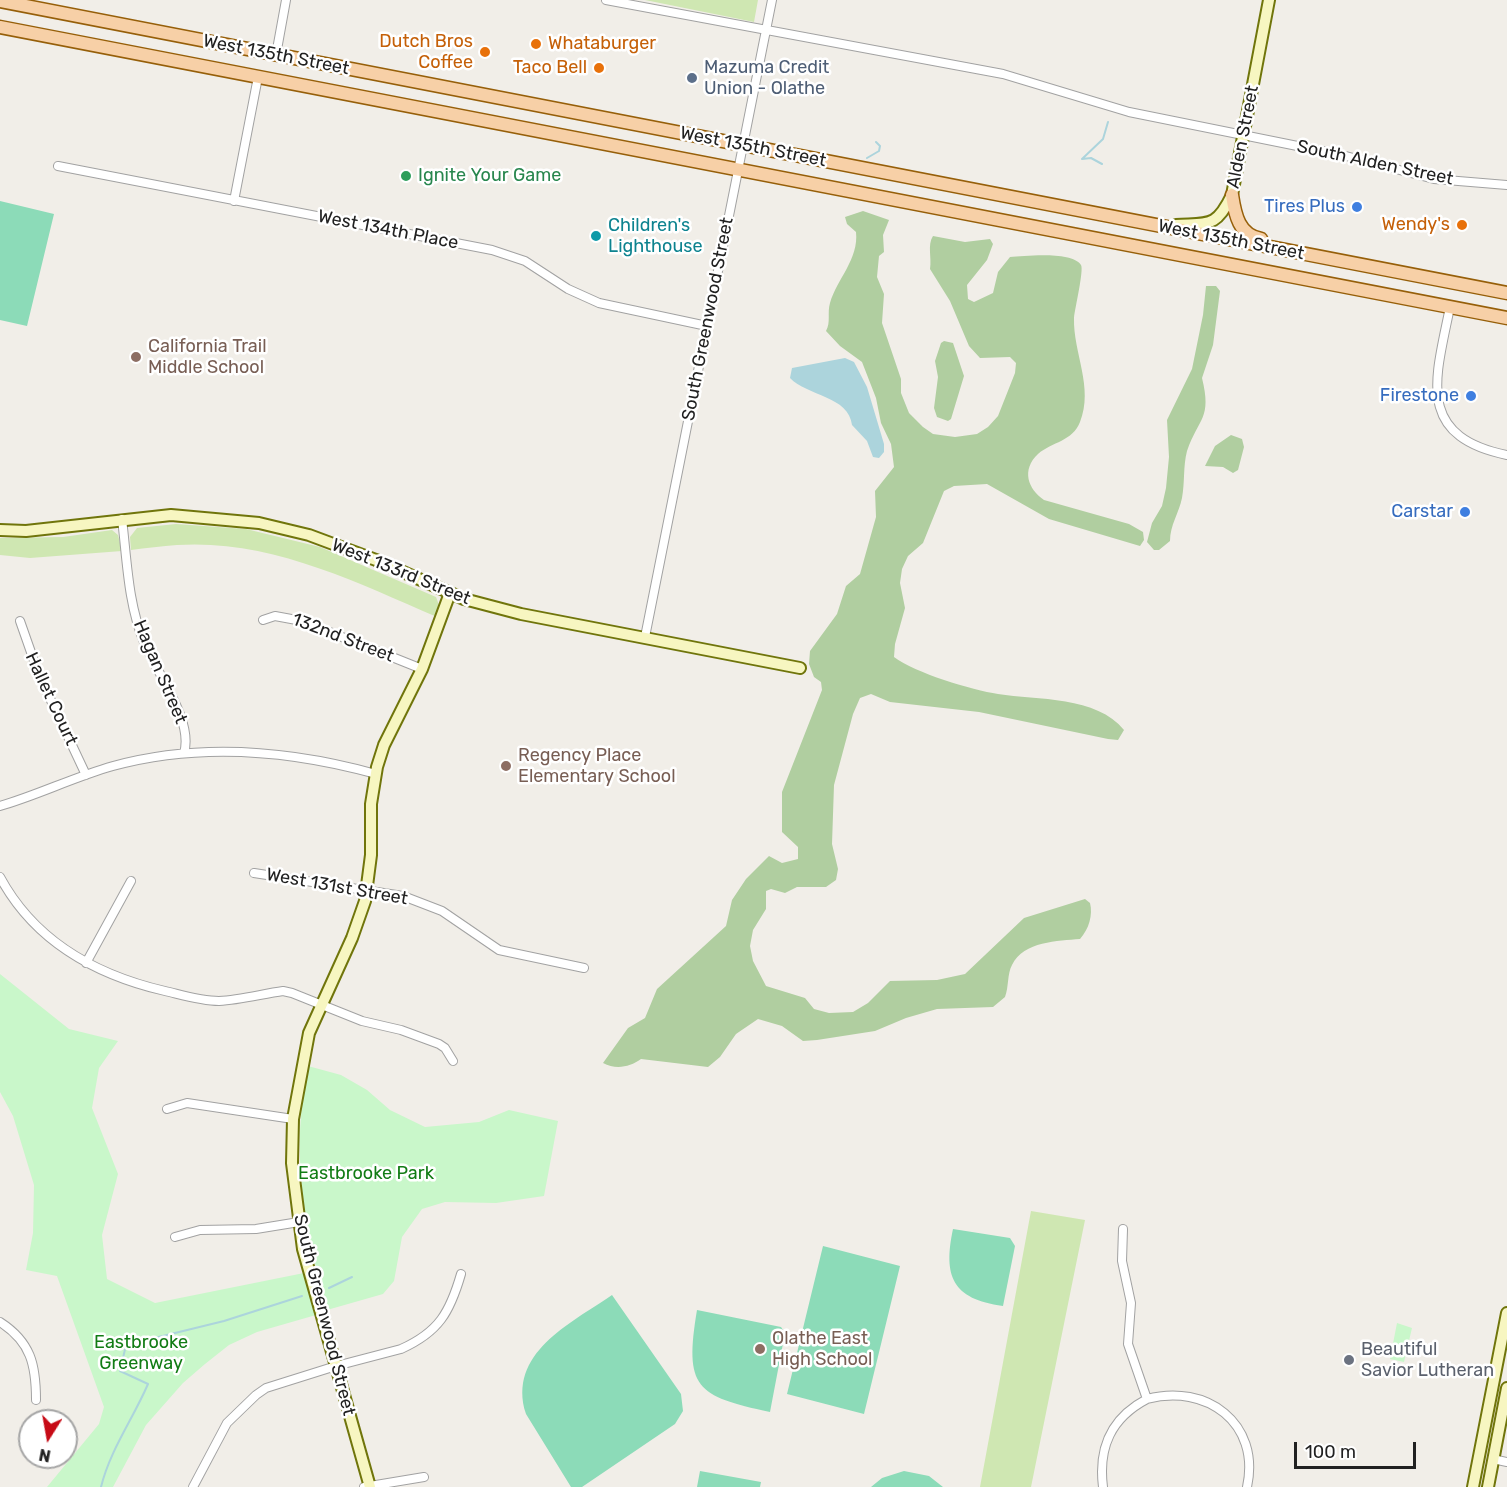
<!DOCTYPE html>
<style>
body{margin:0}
#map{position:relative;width:1507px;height:1487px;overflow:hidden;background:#f1eee8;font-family:Rubik,sans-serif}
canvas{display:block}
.north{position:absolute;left:18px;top:1409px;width:60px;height:60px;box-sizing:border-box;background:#fff;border:2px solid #a6a6a6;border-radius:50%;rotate:191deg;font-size:16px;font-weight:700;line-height:24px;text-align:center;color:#212121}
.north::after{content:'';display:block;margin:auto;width:21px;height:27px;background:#c70b16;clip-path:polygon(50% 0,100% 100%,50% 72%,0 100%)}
.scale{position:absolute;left:1294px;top:1442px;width:122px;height:27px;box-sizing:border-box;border:3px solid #212121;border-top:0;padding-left:8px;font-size:18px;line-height:21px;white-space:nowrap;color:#212121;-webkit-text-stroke:4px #fff;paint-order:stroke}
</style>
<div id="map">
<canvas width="1507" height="1487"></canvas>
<div class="north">N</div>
<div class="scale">100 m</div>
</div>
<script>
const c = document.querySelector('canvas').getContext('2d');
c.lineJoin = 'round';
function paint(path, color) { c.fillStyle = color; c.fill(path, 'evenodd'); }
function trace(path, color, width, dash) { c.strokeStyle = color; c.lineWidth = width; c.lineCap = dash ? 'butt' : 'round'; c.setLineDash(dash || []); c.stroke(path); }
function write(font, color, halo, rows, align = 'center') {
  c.font = font + ' Rubik,sans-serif'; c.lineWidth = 5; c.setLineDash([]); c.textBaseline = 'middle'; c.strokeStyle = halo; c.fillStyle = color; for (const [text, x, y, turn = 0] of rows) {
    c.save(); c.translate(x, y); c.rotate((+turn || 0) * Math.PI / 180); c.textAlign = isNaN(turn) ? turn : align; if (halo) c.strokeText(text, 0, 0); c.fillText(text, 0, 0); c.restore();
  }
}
const grass = new Path2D(`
 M645 0H758L754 22Z
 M176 524 246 529 320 547 436 597 439 605 437 617C354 581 269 539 177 545 162 546 146 548 131 550L130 537 137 528Z
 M112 530 118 535 122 551 30 558 0 555V538L63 537Z
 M1031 1211 1085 1220 1031 1487H980Z`);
const forest = new Path2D(`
 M863 211 889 220 883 235 884 252 879 256 877 277 884 294 882 323 901 379V393L909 413 923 427 933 434 955 437 977 434 988 427 998 416 1015 373 1016 363 1010 357 980 358 969 346 950 301 930 269C932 258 927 245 933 236L965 242 990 239 993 244 987 260 967 285 968 299 974 302 993 293 998 272 1010 257C1026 256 1072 251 1081 265 1084 270 1075 308 1074 318 1073 353 1094 387 1080 422 1073 441 1052 442 1038 454 1021 470 1028 489 1044 500L1129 524 1143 532 1144 540 1140 546 1049 519 987 484 954 486 944 491 923 543 908 556 902 569 900 583 905 608 895 644 894 657C915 673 972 690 998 694 1037 700 1097 696 1124 730L1118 740 1108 739 979 712 890 702 871 694 860 698 853 714 834 785 832 844 838 869 836 880 826 887H797L785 893 771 889 766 891V909L753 930 750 946 753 961 766 986 805 998 814 1009 829 1013 853 1012 868 1003 890 981 937 980 965 974 1024 918 1085 899 1090 903C1093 915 1089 929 1080 939 1058 941 1024 941 1012 965 1007 974 1009 987 1005 997L993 1007 937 1009 906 1018 875 1031 817 1040 803 1041 782 1026 758 1019 736 1034 720 1057 708 1067 641 1059C630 1067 616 1070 603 1063L628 1028 645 1018 657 989 726 926 732 900 746 879 769 856 782 863 798 859V847L782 832V792L822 690 821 682 814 677 809 664 810 651 837 614 846 586 860 574 876 517 875 491 894 467 891 444 881 423 876 398 862 362 840 346 826 331C831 322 827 313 830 303 837 279 859 259 856 232L847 224 845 217Z
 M1206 286H1216L1220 291 1213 345 1202 378C1212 419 1199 417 1187 451 1183 466 1185 482 1182 498 1179 513 1170 525 1170 541L1159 550H1154L1147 542 1152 523 1162 506 1166 488 1169 457 1167 420 1192 369 1203 315Z
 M944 341 953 343 964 376 951 419 948 421 937 417 934 408 938 377 935 361 941 343Z
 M1231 435 1242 439 1244 447 1238 470 1233 473 1223 467 1205 466 1215 446Z`);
const park = new Path2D(`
 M0 974 69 1029 118 1041 99 1068 92 1108 118 1174 102 1235 107 1279 155 1303 304 1273 316 1315 257 1332 229 1345 205 1364 183 1383 146 1425 113 1487H47L99 1424 104 1407 57 1276 26 1270 33 1233 34 1185 13 1116 0 1092Z
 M308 1066 341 1075 367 1090 390 1110 425 1127 479 1122 509 1110 558 1121 544 1196 496 1203 445 1202 422 1209 402 1237 394 1281 383 1294 327 1310C304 1226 290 1153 308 1066Z
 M1397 1323 1412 1328 1404 1362 1390 1359Z`);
const pitch = new Path2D(`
 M0 201 54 214 27 326 0 320Z
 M953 1229 1010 1238 1015 1246 1003 1306C952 1299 943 1276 953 1229Z
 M823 1246 900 1266 864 1414 787 1394Z
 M612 1295 681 1394 683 1411 675 1424 582 1487H571L526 1414C507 1353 570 1324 612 1295Z
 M697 1310 781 1327 785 1333 770 1412C696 1396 684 1388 697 1310Z
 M700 1471 761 1482 760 1487H697Z
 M904 1471 929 1476 943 1487H871L882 1478Z`);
const water = new Path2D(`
 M845 358 854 362 867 387 884 444V452L879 458 873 457 867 441 852 425C849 396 807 396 790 378L792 368Z`);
const stream = new Path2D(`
 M867 158 879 151 880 146 876 142
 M1082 159 1103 139 1108 122
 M1082 159 1091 158 1102 164
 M329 1288 352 1277
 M101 1487C110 1450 133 1419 148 1384L120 1371 126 1345 224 1321 302 1296`);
const street = new Path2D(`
 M606 0 1003 74 1129 112 1342 155 1434 179 1507 185
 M276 55 286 0
 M58 166 492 250 525 261 568 289 599 303 707 326
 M234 201 258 77
 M1450 307C1436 377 1414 436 1507 455
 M122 519C127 560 128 604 144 642 156 673 194 720 184 753
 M263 620 275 616 302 621 422 669
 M20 621 39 675 86 775
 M645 637 772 0
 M0 806C38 795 74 777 113 766 201 742 289 750 376 774
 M254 873 403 896 442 911 499 950 584 968
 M0 877C35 942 96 975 165 991 182 995 201 1001 219 1001 240 1000 262 994 283 991L292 993 362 1021 401 1030 439 1044 445 1048 453 1061
 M86 963 131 881
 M167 1109 187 1103 293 1119
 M175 1237 200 1230 256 1229 299 1222
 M0 1322C31 1342 36 1365 36 1400
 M1147 1399C1206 1383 1261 1423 1247 1487
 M1493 1459 1507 1462
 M193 1487 227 1423 256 1395 266 1388 336 1366 401 1349C439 1332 450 1312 461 1274
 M364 1487 424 1477
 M1103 1487C1098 1447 1111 1418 1147 1399L1128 1344 1131 1303 1122 1261 1123 1229`);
const secondary = new Path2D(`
 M1176 225C1209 223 1216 228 1232 195L1269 0
 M0 530 26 531 171 515 259 523 309 535 376 560 464 599 521 614 800 668
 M370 1487 303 1249 292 1163 293 1119 309 1033 352 938 365 901 371 855V804L377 767 384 745 422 669 450 593
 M1473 1487 1507 1313
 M1488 1487 1507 1388`);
const primary = new Path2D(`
 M0 1 1507 293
 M0 27 1507 318
 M1232 195C1235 215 1239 235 1261 239`);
const markers = [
 [536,44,6,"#e8710a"],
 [485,52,6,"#e8710a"],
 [599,68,6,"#e8710a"],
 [692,78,6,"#5c6f8a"],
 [406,176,6,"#2e9e5b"],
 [1357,207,6,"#3f7fe0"],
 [1462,225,6,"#e8710a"],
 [596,236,6,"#0f9aa8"],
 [136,357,6,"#8d6e63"],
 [1471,396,6,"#3f7fe0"],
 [1465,512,6,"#3f7fe0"],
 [506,766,6,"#8d6e63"],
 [760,1349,6,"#8d6e63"],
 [1349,1360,6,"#6b7280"]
];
const foodNames = [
 ["Dutch Bros",473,42],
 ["Coffee",473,63],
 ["Whataburger",548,44,"left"],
 ["Taco Bell",587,68],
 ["Wendy's",1450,225]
];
const streetNames = [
 ["West 135th Street",276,55,11],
 ["Alden Street",1243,137,-79],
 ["West 135th Street",753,147,11],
 ["South Alden Street",1375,163,12],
 ["West 134th Place",388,230,11],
 ["West 135th Street",1231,240,11],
 ["South Greenwood Street",708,319,-79],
 ["West 133rd Street",401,572,22],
 ["132nd Street",343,638,21],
 ["Hagan Street",160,672,67],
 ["Hallet Court",51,699,65],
 ["West 131st Street",337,887,10],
 ["South Greenwood Street",324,1315,76]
];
const serviceNames = [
 ["Mazuma Credit",704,68],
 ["Union - Olathe",704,89]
];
const leisureNames = [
 ["Ignite Your Game",418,176]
];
const shopNames = [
 ["Tires Plus",1345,207],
 ["Firestone",1459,396],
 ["Carstar",1453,512]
];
const cultureNames = [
 ["Children's",608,226],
 ["Lighthouse",608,247]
];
const educationNames = [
 ["California Trail",148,347],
 ["Middle School",148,368],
 ["Regency Place",518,756],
 ["Elementary School",518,777],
 ["Olathe East",772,1339],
 ["High School",772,1360]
];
const parkNames = [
 ["Eastbrooke Park",366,1174],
 ["Eastbrooke",141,1343],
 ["Greenway",141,1364]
];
const worshipNames = [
 ["Beautiful",1361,1350],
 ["Savior Lutheran",1361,1371]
];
paint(grass, '#cfe7b2');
paint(forest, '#b0cea0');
paint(park, '#c9f7ca');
paint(pitch, '#8cdbb8');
paint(water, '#acd4dc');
trace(stream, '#acd4dc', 2);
trace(street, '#a2a2a2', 10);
trace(secondary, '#70750b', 14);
trace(primary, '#965f09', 15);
trace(street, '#fff', 8);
trace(secondary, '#f7f6c1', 10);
trace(primary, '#f7d0a7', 12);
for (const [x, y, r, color] of markers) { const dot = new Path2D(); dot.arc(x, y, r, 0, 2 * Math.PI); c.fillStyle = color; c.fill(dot); trace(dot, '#fff', 2); }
write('18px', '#c56008', '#fff', foodNames, 'right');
write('18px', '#212121', '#fff', streetNames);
write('18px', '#4e5e75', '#fff', serviceNames, 'left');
write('18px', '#27864d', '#fff', leisureNames, 'left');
write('18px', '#366cbe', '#fff', shopNames, 'right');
write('18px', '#0d838f', '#fff', cultureNames, 'left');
write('18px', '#785e54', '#fff', educationNames, 'left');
write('18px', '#127c15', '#fff', parkNames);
write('18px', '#5b616d', '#fff', worshipNames, 'left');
</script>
